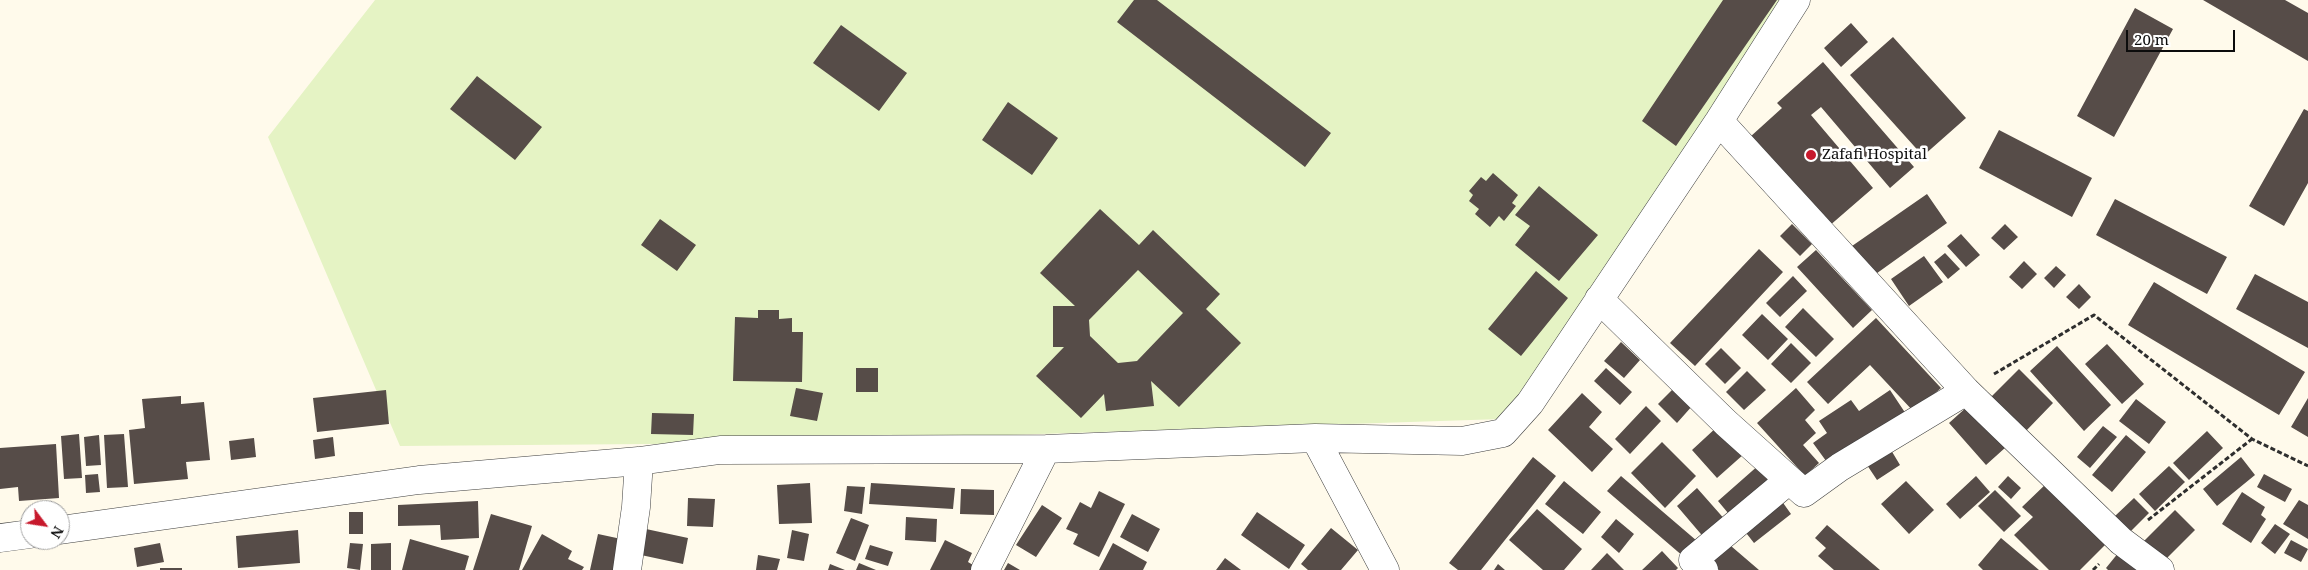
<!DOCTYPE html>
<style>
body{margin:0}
#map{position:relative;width:2308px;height:570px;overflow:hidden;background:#fffaeb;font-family:"Noto Serif",serif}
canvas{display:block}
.north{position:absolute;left:20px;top:500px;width:50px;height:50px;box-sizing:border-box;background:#fff;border:1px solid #9e9e9e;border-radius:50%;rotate:121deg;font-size:14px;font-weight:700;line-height:20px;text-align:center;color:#0c0c0c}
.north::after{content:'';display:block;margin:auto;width:18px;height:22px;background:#c7192c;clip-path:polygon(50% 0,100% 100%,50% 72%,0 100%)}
.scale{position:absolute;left:2126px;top:30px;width:109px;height:22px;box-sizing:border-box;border:2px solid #0c0c0c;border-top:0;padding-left:6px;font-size:15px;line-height:18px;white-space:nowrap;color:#0c0c0c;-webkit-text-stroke:4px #fff;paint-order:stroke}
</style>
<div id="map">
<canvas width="2308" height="570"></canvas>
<div class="north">N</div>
<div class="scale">20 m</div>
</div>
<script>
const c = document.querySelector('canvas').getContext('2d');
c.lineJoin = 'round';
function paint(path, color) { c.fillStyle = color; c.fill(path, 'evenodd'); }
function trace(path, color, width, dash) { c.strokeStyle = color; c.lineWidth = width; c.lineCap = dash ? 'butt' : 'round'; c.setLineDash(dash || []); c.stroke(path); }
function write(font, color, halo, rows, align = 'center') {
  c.font = font + ' "Noto Serif",serif'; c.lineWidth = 5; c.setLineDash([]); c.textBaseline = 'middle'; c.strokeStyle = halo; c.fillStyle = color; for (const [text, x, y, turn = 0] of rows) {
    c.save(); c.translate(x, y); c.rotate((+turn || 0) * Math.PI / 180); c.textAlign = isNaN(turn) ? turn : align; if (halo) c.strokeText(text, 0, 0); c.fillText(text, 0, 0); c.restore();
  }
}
const pitch = new Path2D(`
 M375 0H1787L1677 166 1502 419 977 436 896 442 400 446 268 137Z`);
const building = new Path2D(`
 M1134 0H1157L1331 133 1305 167 1117 22Z
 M1723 0H1777L1676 146 1642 121Z
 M2203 0H2285L2308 13V61Z
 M2135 8 2173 29 2114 137 2077 116Z
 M1851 23 1868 42 1841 67 1824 48Z
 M841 25 907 73 879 111 813 63Z
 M1893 37 1966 118 1923 156 1850 75Z
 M1823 62 1914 167 1890 188 1821 107 1811 115 1873 188 1828 227 1750 137 1782 108 1777 103Z
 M477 76 542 127 515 160 450 109Z
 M1008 102 1058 138 1032 175 982 140Z
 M2304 109 2308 111V183L2284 226 2249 206Z
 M1999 130 2092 178 2072 217 1979 168Z
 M1493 173 1518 195 1512 203 1516 206 1504 221 1499 216 1490 227 1475 214 1479 209 1469 201 1473 195 1469 191 1481 177 1486 181Z
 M1539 186 1598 235 1559 281 1515 245 1530 226 1515 215Z
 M1927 194 1947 223 1873 276 1852 246Z
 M2115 199 2227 257 2207 294 2096 235Z
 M1100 209 1139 245 1153 230 1220 294 1206 309 1241 343 1179 407 1151 381 1154 406 1106 411 1104 394 1081 418 1036 376 1064 347H1053V306H1075L1040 273ZM1138 270 1183 313 1137 361 1118 363 1090 336 1089 320Z
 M660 219 696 245 677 271 641 245Z
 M1792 224 1812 244 1800 256 1780 236Z
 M2005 224 2018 237 2004 250 1991 238Z
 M1961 234 1980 255 1966 267 1947 246Z
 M1759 249 1783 272 1695 366 1670 343Z
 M1816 250 1872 310 1853 328 1797 267Z
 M1945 253 1960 269 1948 279 1934 262Z
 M1924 256 1943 282 1909 306 1891 279Z
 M2024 261 2037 274 2022 289 2009 277Z
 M2056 266 2066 275 2054 288 2044 278Z
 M1536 271 1568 298 1521 356 1488 329Z
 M2255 274 2308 302V348L2236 309Z
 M1793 276 1807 291 1780 317 1766 303Z
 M2154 282 2305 372 2279 415 2128 325Z
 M2079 284 2091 297 2079 309 2066 297Z
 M1803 308 1834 339 1816 357 1785 327Z
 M758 310H779V319L792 318V332H803L802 382 733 381 735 317 758 318Z
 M1762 314 1788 339 1768 360 1742 335Z
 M1876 318 1941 388 1914 412 1870 365 1828 404 1807 382Z
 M1621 342 1640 360 1624 378 1604 361Z
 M1791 343 1811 363 1791 383 1771 364Z
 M2107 344 2144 384 2122 404 2085 364Z
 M2057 346 2111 405 2084 431 2030 371Z
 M1721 348 1741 368 1725 384 1705 364Z
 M856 368H878V392H856Z
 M1606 368 1632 392 1620 405 1594 381Z
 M2019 369 2053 403 2025 432 1990 398Z
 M1747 371 1766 390 1744 410 1726 392Z
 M1675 387 1693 405 1677 423 1658 404Z
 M796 388 823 393 817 421 790 416Z
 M1796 388 1815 410 1805 420 1816 433 1803 445 1819 463 1805 476 1757 423Z
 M386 390 389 424 317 432 313 398Z
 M1890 390 1906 414 1829 465 1813 443 1827 433 1819 421 1851 400 1859 411Z
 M1582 393 1602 412 1589 427 1613 449 1592 472 1548 430Z
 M181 396V404L204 402 210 460 186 462 188 479 134 484 129 430 145 428 142 399Z
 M2308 398V437L2291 427Z
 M2136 399 2166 422 2149 444 2119 421Z
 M1969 405 2006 447 1986 465 1949 423Z
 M1646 406 1661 421 1630 454 1615 439Z
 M652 413 694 414 693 435 651 434Z
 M1718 426 1744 454 1717 478 1692 450Z
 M2103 426 2117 437 2090 468 2077 457Z
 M2207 431 2223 448 2189 480 2173 463Z
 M79 434 82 478 64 479 61 436Z
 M124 434 128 487 107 488 104 435Z
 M99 435 101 465 86 466 84 437Z
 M2126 435 2146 452 2112 492 2092 475Z
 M333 437 335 456 315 459 313 440Z
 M254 438 256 457 231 460 229 441Z
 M1662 442 1696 476 1665 508 1631 473Z
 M56 444 59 498 19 501 18 487 0 489V448Z
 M1891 450 1900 465 1877 480 1867 465Z
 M1533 457 1556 476 1481 570H1458L1449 563Z
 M2241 457 2255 475 2217 506 2203 489Z
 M1760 464 1775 483 1733 519 1718 501Z
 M2169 466 2185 482 2155 511 2139 494Z
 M98 474 100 492 86 493 85 475Z
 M2264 474 2292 489 2285 502 2257 487Z
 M1621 476 1697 541 1684 557 1607 491Z
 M1976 476 1990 492 1960 519 1946 504Z
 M2008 476 2021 488 2011 499 1998 487Z
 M1564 481 1601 512 1583 534 1545 504Z
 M1906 481 1934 510 1909 534 1881 504Z
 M2048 482 2108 542 2080 570H2049L2014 535 2033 517 2022 507Z
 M810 483 812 523 779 524 777 485Z
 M871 483 955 488 953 509 869 504Z
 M847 486 865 487 862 514 844 511Z
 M1697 488 1727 522 1706 540 1677 506Z
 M961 489 994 490V515L960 514Z
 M1995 490 2021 516 2004 532 1978 506Z
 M1099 491 1125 504 1099 557 1073 544 1078 534 1066 529 1080 502 1091 508Z
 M2242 492 2265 507 2261 515 2266 519 2251 543 2222 524Z
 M688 498 715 499 713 527 687 526Z
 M2134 498 2149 513 2130 532 2115 516Z
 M1781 500 1791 514 1754 543 1743 529Z
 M2299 500 2308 505V539L2283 524Z
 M478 501 479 538 441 540 440 525 398 526V505Z
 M1042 505 1062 518 1036 557 1016 545Z
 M1537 509 1582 549 1564 570H1543L1509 540Z
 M2175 510 2195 530 2162 563 2142 543Z
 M349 512H363V534H349Z
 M1257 512 1305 545 1289 569 1241 535Z
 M491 514 532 526 519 570H473Z
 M1132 514 1160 529 1148 552 1120 537Z
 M906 517 937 519 936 542 905 540Z
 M851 518 869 525 855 561 836 553Z
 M1616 519 1634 534 1619 553 1601 537Z
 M2275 524 2290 534 2275 554 2261 543Z
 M1827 525 1880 570H1834L1818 556 1826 548 1815 538Z
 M1331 528 1358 550 1341 570H1308L1301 564Z
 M646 529 688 538 683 564 641 555Z
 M298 530 300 563 238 568 236 536Z
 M792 530 809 534 804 561 787 558Z
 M542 534 572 551 568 559 584 567 582 570H522Z
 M598 534 626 540 619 570H590Z
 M2001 538 2039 570H1983L1978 565Z
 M410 539 469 556 465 570H402Z
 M945 540 972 553 968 562 973 565 971 570H930Z
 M1724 540 1759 570H1719L1708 560Z
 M2291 540 2308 549 2301 562 2284 553Z
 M160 543 164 562 137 567 134 548Z
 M350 543 363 544 360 570 347 568Z
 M391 543V570H371V544Z
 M1113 543 1147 562 1143 570H1099Z
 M870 545 893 552 888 566 865 559Z
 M1662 551 1678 568 1676 570H1642Z
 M2119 552 2139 570H2108L2106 568Z
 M1607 553 1624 570H1591Z
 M758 555 780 559 777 570H756Z
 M1225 558 1241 570H1216Z
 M859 563 876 570H856Z
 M1008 563 1020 570H1004Z
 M830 564 845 570H828Z
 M1498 564 1505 570H1494Z
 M160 568H182V570H160Z`);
const path = new Path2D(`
 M1994 374 2094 315 2252 439 2308 466
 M2148 520 2252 439
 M2093 570 2099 564`);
const minor = new Path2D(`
 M1719 121 1966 391 2121 541 2160 570
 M1599 299 1726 423 1804 493 1840 467 1966 391
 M1315 438 1385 570
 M60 530 419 480 639 461 720 450 1046 449 1315 438 1462 441 1503 433 1530 403 1719 121 1796 0
 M0 538 30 534
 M627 570 636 507 639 461
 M985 570 1046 449
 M1704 570 1693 560 1789 480`);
const markers = [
 [1811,155,6,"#c7192c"]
];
const poiNames = [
 ["Zafafi Hospital",1822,155]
];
paint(pitch, '#e5f3c4');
paint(building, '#564c48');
trace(minor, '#3f3f3f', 29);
trace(path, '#2e2e2e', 3, [5, 2.5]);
trace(minor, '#fff', 28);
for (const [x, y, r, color] of markers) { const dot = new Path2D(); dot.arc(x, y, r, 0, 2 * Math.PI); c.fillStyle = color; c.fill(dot); trace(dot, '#fff', 2); }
write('15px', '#0c0c0c', '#fff', poiNames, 'left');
</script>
